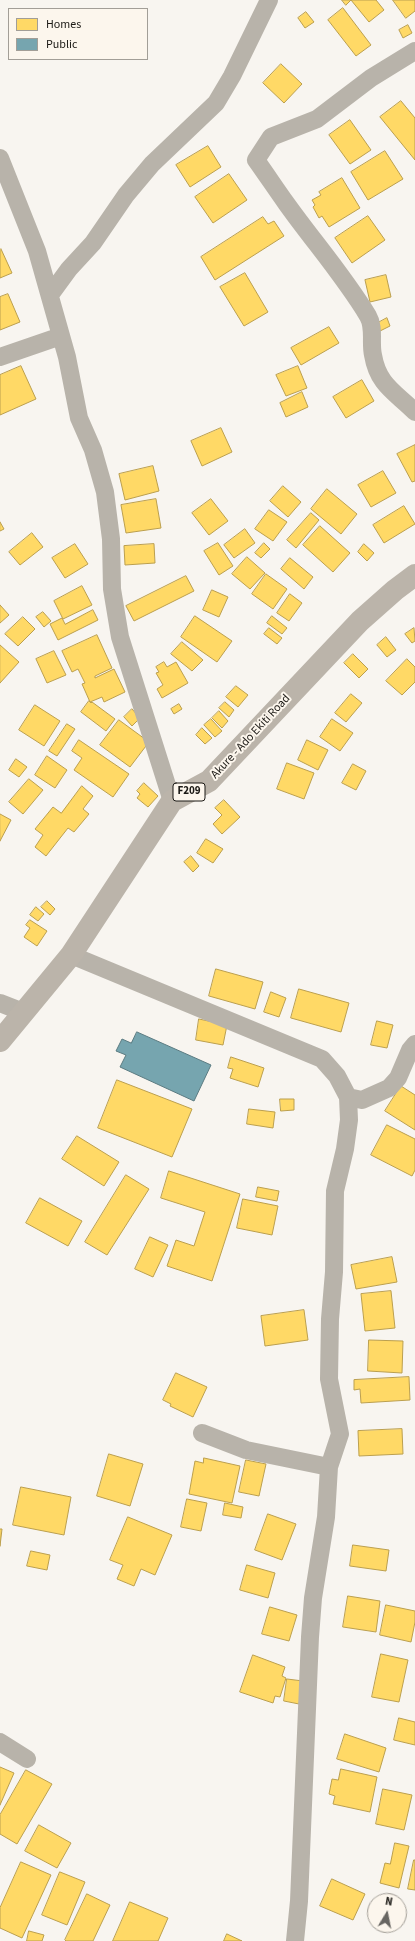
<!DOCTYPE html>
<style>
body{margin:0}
#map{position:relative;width:415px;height:1941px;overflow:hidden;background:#f8f5f0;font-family:"Source Sans 3",sans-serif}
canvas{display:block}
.legend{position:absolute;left:8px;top:8px;width:140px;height:52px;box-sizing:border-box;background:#fcf6ed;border:1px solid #a29e97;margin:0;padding:5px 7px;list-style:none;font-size:12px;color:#1b1915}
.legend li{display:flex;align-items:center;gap:8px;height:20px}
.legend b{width:20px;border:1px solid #a29e97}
.north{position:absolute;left:367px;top:1893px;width:40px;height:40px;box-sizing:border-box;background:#fcf6ed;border:1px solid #a29e97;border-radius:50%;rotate:10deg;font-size:11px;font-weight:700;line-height:16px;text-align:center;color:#1b1915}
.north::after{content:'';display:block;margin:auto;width:14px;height:18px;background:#686662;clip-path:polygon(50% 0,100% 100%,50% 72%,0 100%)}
</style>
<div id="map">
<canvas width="415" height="1941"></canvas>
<ul class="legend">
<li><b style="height:11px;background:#ffd966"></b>Homes</li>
<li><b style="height:11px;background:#76a5af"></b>Public</li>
</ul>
<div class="north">N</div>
</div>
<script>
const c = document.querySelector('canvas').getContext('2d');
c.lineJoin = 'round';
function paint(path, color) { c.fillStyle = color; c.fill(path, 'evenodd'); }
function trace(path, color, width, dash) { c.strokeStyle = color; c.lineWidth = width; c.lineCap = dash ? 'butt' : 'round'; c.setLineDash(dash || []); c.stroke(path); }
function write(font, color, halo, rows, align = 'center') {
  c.font = font + ' "Source Sans 3",sans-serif'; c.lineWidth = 4; c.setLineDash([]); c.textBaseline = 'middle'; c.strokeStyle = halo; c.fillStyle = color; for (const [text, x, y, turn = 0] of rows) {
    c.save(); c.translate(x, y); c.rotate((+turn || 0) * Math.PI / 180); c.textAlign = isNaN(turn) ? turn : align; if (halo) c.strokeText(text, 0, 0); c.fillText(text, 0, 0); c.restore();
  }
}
const homes = new Path2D(`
 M342 0H376L384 10 369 22 351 0 346 5Z
 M393 0H415V11L406 18Z
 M343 8 371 45 356 56 328 20Z
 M306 12 314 22 305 28 298 18Z
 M408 25 412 33 403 38 399 30Z
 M281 64 302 84 284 103 263 83Z
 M401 101 415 118V160L380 117Z
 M350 120 371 150 350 164 329 135Z
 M208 146 221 167 190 187 176 165Z
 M385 151 403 179 368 200 351 172Z
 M229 174 247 200 213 223 195 197Z
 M342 178 360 208 329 227 322 216 319 218 313 207 315 205 312 200 321 195 319 192Z
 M368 216 385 240 352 263 335 238Z
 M263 217 268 224 274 221 284 236 215 280 201 257Z
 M1 249 12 273 0 278V250Z
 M245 273 268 312 244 326 220 287Z
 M386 275 391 297 370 302 365 280Z
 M8 294 20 322 0 330V297Z
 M387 318 390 326 380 331 376 324Z
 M329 327 339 343 301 365 291 348Z
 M21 366 36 399 0 415V375Z
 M298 366 307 388 286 396 276 375Z
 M362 380 374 401 346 418 333 397Z
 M302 392 308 407 286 417 280 403Z
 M221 428 232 452 202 466 191 441Z
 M415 445V481L412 482 397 454Z
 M153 466 159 491 125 500 119 474Z
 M383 471 396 493 371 507 358 485Z
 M283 486 301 502 288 517 270 501Z
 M327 489 357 514 341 534 311 509Z
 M156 499 161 528 126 533 121 505Z
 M211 499 228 521 209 535 192 513Z
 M404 506 415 524 384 543 373 525Z
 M269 510 287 522 273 541 255 529Z
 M311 513 319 520 296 548 287 540Z
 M0 522 4 529 0 531Z
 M320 526 350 553 333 572 303 545Z
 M245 529 255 543 234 558 224 545Z
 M32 533 43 547 20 565 9 552Z
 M218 543 233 566 219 575 204 551Z
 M264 543 270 549 261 558 255 553Z
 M75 544 88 564 65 578 52 558Z
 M154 544 155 563 125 565 124 546Z
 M364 544 374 553 367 561 358 552Z
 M247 557 265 573 250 589 232 574Z
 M290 558 313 577 304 589 281 569Z
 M266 574 287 589 273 609 252 594Z
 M186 576 194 591 134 621 126 606Z
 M82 586 92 605 63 619 54 601Z
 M212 590 228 597 219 617 203 610Z
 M290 594 302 603 289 621 277 613Z
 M0 605 9 615 0 623Z
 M93 610 98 620 58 640 50 624 62 618 65 624Z
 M43 612 51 621 44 627 36 617Z
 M195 616 232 641 217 662 181 637Z
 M272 616 287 628 282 634 267 623Z
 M23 617 35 629 18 646 5 634Z
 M269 628 282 638 277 644 264 634Z
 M414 628 415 641 412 643 405 634Z
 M97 635 112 668 95 676V678L114 669 125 692 104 702 102 697 90 702 82 684 85 683 78 669 72 672 62 651Z
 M386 637 396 650 387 657 377 645Z
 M182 642 203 660 192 671 171 654Z
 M0 645 19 662 0 683Z
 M54 651 66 675 47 683 36 659Z
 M353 654 368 669 359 678 344 663Z
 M407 659 415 667V682L402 695 386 681Z
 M164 662 167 667 176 662 188 683 162 698 157 689 163 685 156 673 159 672 156 667Z
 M236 686 248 695 238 707 226 697Z
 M351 694 362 703 346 722 335 713Z
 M89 701 91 703 92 702 115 719 106 731 81 712Z
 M225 702 234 710 229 717 219 708Z
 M179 704 182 709 174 714 171 709Z
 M35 705 60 721 44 746 19 730Z
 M132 709 140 718 132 726 124 717Z
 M219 711 228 721 222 728 212 718Z
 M211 719 222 731 215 737 204 725Z
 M332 719 353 733 340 751 320 737Z
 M119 720 149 742 130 767 100 745Z
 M67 724 75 729 57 756 49 751Z
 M202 728 212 738 205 744 196 735Z
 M79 740 129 774 113 797 74 770 82 758 72 751Z
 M307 740 328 750 318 770 298 760Z
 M47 756 67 770 55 788 35 775Z
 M16 759 27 767 19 777 9 770Z
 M287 763 314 773 304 799 277 789Z
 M353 764 366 771 356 790 342 783Z
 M29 779 43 790 23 814 9 802Z
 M144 783 158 796 148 807 137 798 140 794 137 791Z
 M82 786 93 796 83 809 89 814 74 832 68 828 46 856 35 847 43 835 35 829 53 807 61 813Z
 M224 800 240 817 222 834 213 824 222 815 215 808Z
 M0 814 11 820 0 841Z
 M206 839 223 849 213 863 197 853Z
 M191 856 199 866 193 872 184 862Z
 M47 901 55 909 50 915 41 907Z
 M36 907 44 914 38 921 30 915Z
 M30 920 47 931 37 946 24 937 30 928 26 925Z
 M216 969 263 982 255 1009 209 996Z
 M299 989 349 1003 341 1032 291 1018Z
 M271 992 286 998 279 1017 264 1012Z
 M199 1019 227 1025 223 1045 196 1040Z
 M377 1021 393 1025 387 1048 371 1045Z
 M231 1057 264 1068 258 1087 230 1078 233 1069 228 1068Z
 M117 1080 192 1109 172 1157 98 1128Z
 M401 1086 415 1095V1130L385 1111Z
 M280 1099H294V1110L281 1111Z
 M249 1109 275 1112 273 1128 247 1124Z
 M387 1125 415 1139V1170L412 1176 371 1155Z
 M77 1136 119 1162 104 1186 62 1159Z
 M169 1171 240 1194 212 1281 167 1266 176 1240 194 1246 205 1212 161 1198Z
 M126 1175 149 1189 107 1255 85 1242Z
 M258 1187 279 1191 277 1201 256 1197Z
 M40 1198 82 1221 68 1246 26 1223Z
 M243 1199 278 1206 272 1235 237 1228Z
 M150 1237 168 1245 153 1277 135 1269Z
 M392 1257 397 1282 356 1289 351 1265Z
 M391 1291 395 1328 365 1331 361 1294Z
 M304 1310 308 1340 265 1346 261 1316Z
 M369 1340 403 1341 402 1373 368 1371Z
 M176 1373 207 1387 193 1417 170 1406 171 1404 163 1400Z
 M409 1377 410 1400 361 1403 360 1389 354 1390V1380Z
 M402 1429 403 1454 359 1456 358 1431Z
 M109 1454 143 1464 130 1506 97 1496Z
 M204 1458 240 1466 232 1503 189 1494 195 1461 203 1463Z
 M246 1460 266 1464 259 1496 239 1492Z
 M21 1487 71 1497 64 1535 13 1525Z
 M187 1499 207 1503 201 1531 181 1527Z
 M225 1503 243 1507 241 1518 223 1515Z
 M268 1514 296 1524 282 1560 255 1550Z
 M128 1517 172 1535 155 1575 141 1569 134 1586 117 1579 123 1565 110 1560Z
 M0 1529H2L0 1546Z
 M353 1545 389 1550 386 1571 350 1566Z
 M31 1551 50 1555 47 1570 27 1566Z
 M247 1565 275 1573 268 1598 240 1590Z
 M348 1596 380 1601 376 1632 343 1627Z
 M386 1605 415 1611V1622L411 1642 380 1635Z
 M270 1607 297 1615 289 1641 262 1634Z
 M381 1654 408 1660 399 1702 372 1697Z
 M253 1655 285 1667 282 1676 286 1678 280 1697 275 1696 273 1703 240 1692Z
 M287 1679 303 1681 299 1704 284 1701Z
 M399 1718 415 1722V1745L394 1740Z
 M345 1734 386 1748 379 1772 337 1759Z
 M0 1767 14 1773 0 1805Z
 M341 1769 377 1777 370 1812 333 1804 335 1796 329 1794 332 1779 338 1780Z
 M26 1770 52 1784 17 1844 0 1834V1815Z
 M383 1789 412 1795 404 1830 376 1824Z
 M39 1825 71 1843 57 1868 25 1851Z
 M395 1843 409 1846 399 1888 380 1883 385 1863 390 1864Z
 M414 1860H415V1890L408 1889Z
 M21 1862 51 1875 22 1938 0 1928V1908Z
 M60 1872 85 1882 67 1925 42 1915Z
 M332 1879 365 1894 353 1920 320 1906Z
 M87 1894 110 1905 93 1941H66L65 1940Z
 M130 1902 168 1918 158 1941H113Z
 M29 1931 44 1935 42 1941H27Z
 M227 1934 242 1941H224Z`);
const public = new Path2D(`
 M137 1032 211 1065 194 1101 120 1067 126 1055 116 1051 122 1039 131 1043Z`);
const street = new Path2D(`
 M415 51 371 78 317 119 271 137 256 160C266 174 276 189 286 203 313 241 344 276 368 316 375 328 370 342 373 355 378 385 395 392 415 412
 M0 158 37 251 67 357 79 418 93 450 105 492 111 539 112 589 120 637 172 801
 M50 295 69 269 93 243 126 195 152 164 216 103 232 76 269 0
 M0 357 61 336
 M71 955 322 1059 337 1076 348 1097 349 1120 345 1149 335 1191 334 1272 330 1319 329 1379 340 1434 329 1467 326 1517 313 1598 310 1637 299 1901 295 1941
 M0 1003 23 1012
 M348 1097 362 1100 389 1088 398 1078 410 1050 415 1044
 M202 1433 246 1450 329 1467
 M0 1742 27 1759`);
const primary = new Path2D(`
 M0 1041 71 955 172 801 209 781 360 621 395 590 415 575`);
const shields = [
 [189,792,32]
];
const shieldNames = [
 ["F209",189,792]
];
const streetNames = [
 ["Akure - Ado Ekiti Road",251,737,-47]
];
paint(homes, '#ffd966');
trace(homes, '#bb9f4e', 1);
paint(public, '#76a5af');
trace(public, '#5b7b81', 1);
trace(street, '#b8b3aa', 18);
trace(primary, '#bbb4aa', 22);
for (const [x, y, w] of shields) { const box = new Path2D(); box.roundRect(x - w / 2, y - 9, w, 18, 3); c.fillStyle = '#fcf6ed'; c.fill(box); trace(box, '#1b1915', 1); }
write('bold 11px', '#1b1915', null, shieldNames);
write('12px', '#1b1915', '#fcf6ed', streetNames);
</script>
